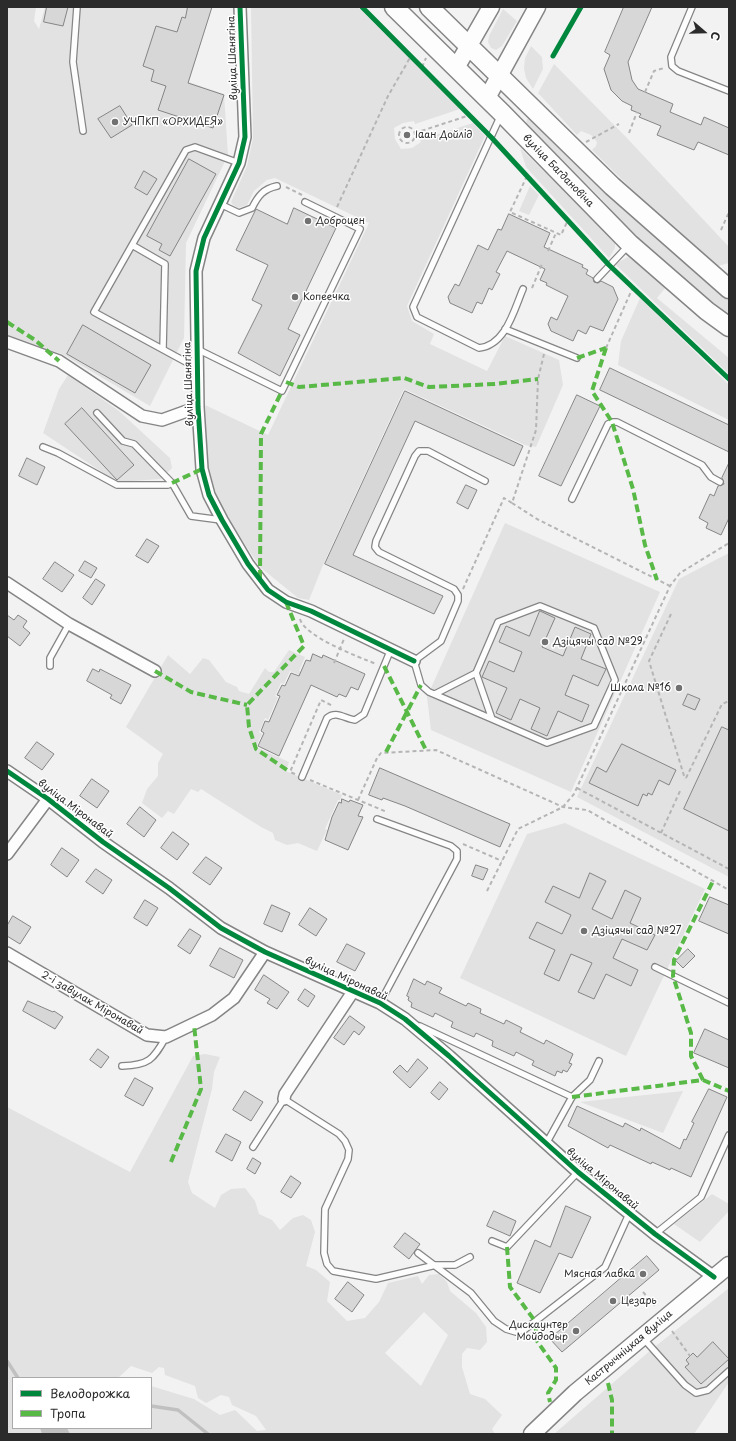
<!DOCTYPE html>
<meta charset="utf-8">
<style>
body{margin:0}
#map{position:relative;width:736px;height:1441px;overflow:hidden;background:#f2f2f2;font-family:"Playpen Sans",sans-serif}
canvas{display:block}
.frame{position:absolute;inset:0;border:8px solid #2b2b2b;pointer-events:none}
.legend{position:absolute;left:12px;top:1377px;width:140px;height:52px;box-sizing:border-box;background:#fff;border:1px solid #aaa;margin:0;padding:5px 7px;list-style:none;font-size:12px;color:#2b2b2b}
.legend li{display:flex;align-items:center;gap:8px;height:20px}
.legend b{width:20px;border:1px solid #aaa}
.north{position:absolute;left:684px;top:12px;width:40px;height:40px;-webkit-text-stroke:3px #fff;paint-order:stroke;rotate:110deg;font-size:11px;font-weight:700;line-height:16px;text-align:center;color:#2b2b2b}
.north::after{content:'';display:block;margin:auto;width:14px;height:18px;background:#2b2b2b;clip-path:polygon(50% 0,100% 100%,50% 72%,0 100%)}
</style>
<div id="map">
<canvas width="736" height="1441"></canvas>
<div class="frame"></div>
<ul class="legend">
<li><b style="height:5px;background:#00873e"></b>Велодорожка</li>
<li><b style="height:5px;background:#58b947"></b>Тропа</li>
</ul>
<div class="north">С</div>
</div>
<script>
const c = document.querySelector('canvas').getContext('2d');
c.lineJoin = 'round';
function paint(path, color) { c.fillStyle = color; c.fill(path, 'evenodd'); }
function trace(path, color, width, dash) { c.strokeStyle = color; c.lineWidth = width; c.lineCap = dash ? 'butt' : 'round'; c.setLineDash(dash || []); c.stroke(path); }
function write(font, color, halo, rows, align = 'center') {
  c.font = font + ' "Playpen Sans",sans-serif'; c.lineWidth = 3; c.setLineDash([]); c.textBaseline = 'middle'; c.strokeStyle = halo; c.fillStyle = color; for (const [text, x, y, turn = 0] of rows) {
    c.save(); c.translate(x, y); c.rotate((+turn || 0) * Math.PI / 180); c.textAlign = isNaN(turn) ? turn : align; if (halo) c.strokeText(text, 0, 0); c.fillText(text, 0, 0); c.restore();
  }
}
const built = new Path2D(`
 M7 7H36L34 21 39 29 45 7H212L189 82 224 94 228 155 186 243 184 338 150 406 62 354 7 336Z
 M251 7H358L460 109 415 124 414 121 403 123 394 128 395 139 401 149 412 148 421 142 420 140 473 123 485 136 407 306 412 321 434 334 430 344 487 371 505 336 559 360 563 385 536 447 525 445 404 389 323 565 309 600 298 598 260 567 228 519 215 494 208 467 205 405 268 435 369 223 275 178 267 180 254 191 247 205 238 208 233 205 231 202 247 166 253 138Z
 M503 9 517 21 502 46 496 50 491 48 488 42 489 36Z
 M531 46 542 57 543 69 533 89 526 78 524 68 525 58Z
 M554 64 626 137 729 247V263L718 266 713 263 655 212 592 150 596 146 597 142 591 135 581 131 577 135 538 93Z
 M527 119H530L606 193 729 299V316L633 235 601 198 526 124Z
 M520 148 615 241V248L609 258 526 167Z
 M530 186 539 195 529 215 519 211Z
 M628 257 633 258 666 287 657 298 729 358V374L615 264Z
 M640 298 729 385V420L618 365 621 341Z
 M68 375 119 411 170 458 172 468 161 479 117 482 43 433 59 389Z
 M505 523 660 592 571 792 431 730 427 697Z
 M729 553V877L577 797 679 579Z
 M289 650 305 657 299 671 303 673 301 676 290 671 284 684 281 683 275 696 278 697 268 720 265 718 259 732 262 734 256 747 289 762 286 771 342 795 340 800H338L325 829 327 830 317 851 298 843 287 845 275 840 273 833 261 827 201 789 198 792 191 789 174 814 168 811 162 818 142 803 147 789 158 776V763L163 754 126 727 168 655 190 674 203 658 209 660 226 682 237 687 239 691 249 694 265 668 269 672H274Z
 M565 823 705 889 626 1056 460 978 527 834Z
 M205 1054 220 1057 214 1072 212 1089 188 1182 192 1193 215 1208 221 1195 231 1189 245 1188 255 1201 259 1214 272 1220 280 1230 293 1218 303 1215 311 1220 315 1232 306 1266 316 1270 330 1282 327 1301 347 1321 365 1318 379 1302 388 1283 418 1276 422 1284 429 1275 439 1274 447 1282 450 1291 476 1313 486 1327 487 1342 480 1350 467 1348 462 1354V1367L470 1394 485 1399 502 1415 492 1429 495 1434H8L7 1107 130 1172 193 1056ZM424 1312 448 1335 421 1386 385 1353ZM131 1366 152 1373 159 1367 164 1368 165 1375 195 1386 198 1398 206 1403 221 1395 229 1397 232 1405 256 1416 266 1430 257 1431 235 1410 220 1415 194 1399 151 1386V1428H13V1378H118Z
 M683 1091 663 1133 580 1102Z
 M712 1194 729 1204V1211L700 1242 674 1224Z
 M729 1288V1382L694 1434H554L652 1349Z`);
const water = new Path2D(`
 M40 1428H67L70 1434H42Z`);
const stream = new Path2D(`
 M7 1361 18 1378
 M151 1406 178 1410 208 1434`);
const building = new Path2D(`
 M47 7H68L63 26 44 22Z
 M188 7H212L188 83 224 95 213 128 158 110 166 86 151 81 154 70 143 66 156 26 177 32 182 17 185 18Z
 M624 7H652L628 62 632 80 638 89 673 104 670 112 701 125 704 117 729 128V155L698 142 694 150 657 135 661 126 639 117 641 114 631 110 632 106 622 101 611 90 604 69 610 55 605 52Z
 M120 106 132 125 111 138 98 119Z
 M189 159 216 174 170 256 159 250 162 244 147 236Z
 M144 171 157 179 147 195 135 188Z
 M294 208 336 228 288 329 300 335 280 376 238 353 262 305 252 300 268 265 236 250 256 209 287 224Z
 M509 214 550 233 544 247 583 265 582 267 588 270 586 274 593 278 594 282 598 283 601 281 613 287 618 299 603 331 590 326 586 334 578 330 573 341 551 331 548 324 551 317 557 320 568 296 546 285 547 283 540 280 545 269 507 251 496 272 500 274 492 290 489 288 482 304 477 302 472 313 450 303 448 297 455 284 459 286 478 245 488 250 498 229 501 230Z
 M83 325 151 365 135 393 67 354Z
 M610 368 729 425V452L600 390Z
 M405 391 523 446 514 466 415 421 353 555 443 596 434 614 325 564Z
 M577 395 600 406 561 486 539 476Z
 M82 408 134 465 117 480 65 424Z
 M27 458 45 467 37 485 19 476Z
 M729 463V518L721 535 706 528 708 523 699 518 710 494 714 496 718 486 724 484 722 478Z
 M466 485 477 490 468 509 457 503Z
 M147 539 159 546 148 563 136 556Z
 M85 561 97 568 91 578 79 571Z
 M55 562 74 575 62 592 43 579Z
 M96 579 105 585 92 605 83 598Z
 M540 611 555 618 542 647 563 656 575 627 591 634 581 659 606 669 598 686 573 675 565 695 589 705 582 722 558 711 547 736 531 729 540 708 520 699 511 720 496 713 507 688 482 677 489 661 514 672 522 652 499 642 506 626 529 636Z
 M7 615 14 620 18 615 27 621 23 627 30 633 20 646 7 636Z
 M313 654 322 658 323 655 365 674 358 690 351 687 346 697 339 694 337 697 311 685 279 756 258 746 264 733 261 731 265 721 269 722 280 696 277 695 282 685 285 686 291 673 299 676 306 660 310 661Z
 M93 669 99 672 100 669 131 685 121 704 110 698 112 695 87 681Z
 M688 694 700 699 695 710 683 705Z
 M722 727 729 730V831L684 809Z
 M37 742 54 754 42 770 25 758Z
 M622 744 676 770 669 785 659 780 652 795 648 793 647 796 643 794 638 806 589 783 597 767 606 772Z
 M380 768 510 824 500 847 405 806 383 798 382 800 369 795Z
 M92 779 109 791 97 808 80 796Z
 M342 799 349 802 350 800 363 805 358 816 363 817 348 850 325 840 332 817 339 802 341 803Z
 M140 807 156 820 144 837 127 824Z
 M173 832 189 844 177 860 161 848Z
 M62 848 79 860 67 877 51 865Z
 M206 857 222 868 210 885 193 873Z
 M476 865 488 869 483 880 472 876Z
 M96 869 112 880 103 894 86 882Z
 M590 873 606 881 592 909 612 919 625 890 641 898 630 923 655 935 647 950 622 939 613 958 638 970 631 986 606 974 594 999 578 992 592 963 571 954 559 981 544 974 555 950 529 938 537 922 562 934 571 915 545 902 553 886 579 898Z
 M710 897 729 905V934L699 921Z
 M145 900 158 908 147 926 134 918Z
 M272 905 290 913 282 932 264 924Z
 M310 908 327 919 316 936 299 925Z
 M13 916 31 927 20 944 7 936V926Z
 M190 929 201 936 190 954 178 946Z
 M347 944 365 953 355 971 337 962Z
 M220 948 243 960 234 978 210 966Z
 M688 949 695 956 683 968 676 961Z
 M264 975 289 992 277 1009 267 1003 270 999 255 990Z
 M414 979 425 985 427 981 442 988 439 993 466 1006 468 1003 481 1009 480 1013 504 1024 506 1020 522 1028 520 1032 544 1044 546 1040 573 1054 569 1063 572 1064 567 1072 563 1070 562 1073 557 1071 555 1076 532 1065 534 1061 516 1052 514 1056 492 1046 493 1041 476 1033 474 1037 451 1027 453 1022 435 1013 433 1017 411 1007 412 1003 408 1000 409 997 407 996Z
 M305 989 315 996 308 1007 298 1000Z
 M28 1001 53 1012 54 1011 63 1017 55 1029 23 1011Z
 M350 1016 365 1027 359 1035 354 1031 344 1045 334 1038Z
 M705 1029 729 1040V1068L694 1053Z
 M98 1049 109 1057 101 1068 90 1060Z
 M418 1059 428 1068 410 1088 393 1072 400 1065 407 1072Z
 M135 1078 153 1088 143 1106 125 1096Z
 M440 1082 448 1089 439 1100 431 1093Z
 M709 1089 727 1097 691 1177 671 1168 670 1170 652 1162 651 1164 610 1145 608 1148 568 1126 577 1106 623 1127 625 1123 640 1131 641 1128 680 1149 684 1139 686 1140 694 1123 692 1122Z
 M245 1091 263 1102 251 1121 233 1110Z
 M226 1134 241 1142 232 1161 216 1152Z
 M253 1158 261 1163 255 1174 247 1169Z
 M291 1176 301 1183 291 1198 281 1192Z
 M566 1206 591 1217 572 1258 559 1253 540 1293 517 1283 535 1240 550 1247Z
 M494 1211 516 1221 510 1236 487 1226Z
 M405 1233 420 1244 409 1259 394 1247Z
 M647 1256 659 1270 562 1352 550 1339Z
 M348 1282 364 1295 352 1312 335 1299Z
 M713 1342 729 1359 701 1384 685 1367 689 1364 686 1360 693 1353 697 1357Z`);
const path = new Path2D(`
 M362 7 485 131
 M553 56 581 7
 M422 67 426 58
 M645 92 654 71 664 68
 M399 135a8 8 0 1 1 16 0a8 8 0 1 1-16 0Z
 M415 133 470 115
 M629 133 637 112
 M586 142 619 124
 M498 144 605 260
 M527 176 510 212 561 235 568 220
 M286 187 302 195
 M337 207 388 96 411 56
 M721 230 729 212
 M548 251 556 233
 M616 272 729 379
 M532 288 542 264
 M606 348 633 287
 M512 503 537 519 670 586
 M463 589 504 498 512 503 536 430 538 379 544 354
 M671 614 649 661 685 779
 M300 619C305 637 359 657 376 664
 M334 663 344 639
 M295 774 290 772 321 700 333 706
 M686 778 722 704 729 701
 M310 780 387 812
 M577 788 729 869
 M358 800 377 758 381 753 436 750 563 807 587 810 729 890
 M661 833 680 791
 M463 844 502 861
 M487 891 518 829 563 807 574 794 670 586 680 573 729 543
 M643 1292 656 1307
 M672 1331 690 1356`);
const service = new Path2D(`
 M77 7 73 62 83 131
 M692 7 671 57 672 66 678 71 729 91
 M500 117 413 307 417 317 479 348C506 345 514 310 523 289
 M220 204 239 213 252 208C258 196 263 189 277 186
 M132 245 165 264 163 349
 M597 279 628 246
 M505 329 577 358
 M197 349 282 391 360 229 305 202
 M197 368 94 312 186 150 195 147 239 163
 M97 413 123 441 134 444 172 483
 M43 447 58 453 117 485H168L172 483 191 516 221 520
 M485 481 428 451H419L415 456 376 541 375 547 379 552 454 589 458 595V601L441 641 414 661 421 685 429 692 492 719
 M572 499 608 424 612 422H617L702 465 711 477 720 482
 M50 666V658L69 624
 M435 694 476 673 498 622 540 606 594 628 615 680 594 726 547 743 492 719 476 673
 M302 777 327 718C336 710 345 719 355 720L364 714 391 649
 M377 819 451 846 457 851V859L380 1003
 M655 967 729 1003
 M420 1026 572 1097
 M122 1066C149 1065 153 1060 166 1037
 M546 1144 572 1097 590 1080 599 1061
 M253 1147 284 1099 339 1134 345 1141 349 1150 348 1159 325 1209 324 1253 327 1264 333 1271 376 1279 436 1265H455L470 1257
 M655 1234 701 1197 729 1135
 M492 1241 507 1247 578 1172
 M418 1253 471 1293 494 1321 506 1329 516 1332 524 1330 605 1267 629 1214
 M643 1338 685 1385 696 1393 708 1390 729 1371`);
const minor = new Path2D(`
 M240 7 245 137 239 163 204 238 196 271 198 407 202 469 209 495 222 520 248 564 268 590 286 602 311 611 414 661
 M7 342 59 361 142 416 162 420 198 407
 M7 583 69 624 155 671
 M7 771 48 799 103 842 169 888 221 928 265 952 380 1003 405 1019 449 1056 578 1172 655 1234 714 1277
 M7 854 48 799
 M7 953 147 1035 166 1037 212 1015 234 998 265 952
 M284 1099 285 1094 354 990`);
const secondary = new Path2D(`
 M456 68 491 7
 M487 98 537 7
 M532 1434 575 1393 729 1265`);
const primary = new Path2D(`
 M394 7 502 113 630 244 707 311 729 327
 M429 7 612 186 729 289`);
const quiet = new Path2D(`
 M7 322 35 340 59 361
 M606 348 592 391 612 422 633 489 645 545 657 580
 M577 358 606 348
 M286 382 299 387 404 378 429 387 495 384 538 379
 M172 483 202 469
 M260 578 261 434 282 391
 M286 602 304 646 247 705 249 727 256 749 290 772
 M384 666 426 750
 M155 671 191 692 247 705
 M386 752 421 685
 M703 1080 691 1056V1033L673 976 674 960 713 881
 M572 1097 703 1080 729 1091
 M171 1162 201 1089 194 1025
 M507 1247 510 1287 535 1321 537 1341 556 1368V1380L548 1393 550 1402
 M608 1383 612 1400V1434`);
const cycleway = new Path2D(`
 M240 7 245 137 239 163 204 238 196 271 198 407 202 469 209 495 222 520 248 564 268 590 286 602 311 611 414 661
 M362 7 491 137 609 265 729 379
 M553 56 581 7
 M7 771 48 799 103 842 169 888 221 928 265 952 380 1003 405 1019 449 1056 578 1172 655 1234 714 1277`);
const markers = [
 [115,122,4,"#717171"],
 [407,135,4,"#717171"],
 [308,221,4,"#717171"],
 [295,297,4,"#717171"],
 [545,642,4,"#717171"],
 [679,688,4,"#717171"],
 [584,931,4,"#717171"],
 [643,1274,4,"#717171"],
 [613,1301,4,"#717171"],
 [576,1331,4,"#717171"]
];
const streetNames = [
 ["вуліца Шанягіна",233,58,-92],
 ["вуліца Багдановіча",558,171,46],
 ["вуліца Шанягіна",189,384,-92],
 ["вуліца Міронавай",75,809,37],
 ["вуліца Міронавай",346,979,25],
 ["2-і завулак Міронавай",92,1003,30],
 ["вуліца Міронавай",602,1179,40],
 ["Кастрычніцкая вуліца",629,1348,-40]
];
const poiNames = [
 ["УЧПКП «ОРХИДЕЯ»",123,122],
 ["Іаан Дойлід",415,135],
 ["Доброцен",316,221],
 ["Копеечка",303,297],
 ["Дзіцячы сад №29",553,642],
 ["Школа №16",671,688,"right"],
 ["Дзіцячы сад №27",592,931],
 ["Мясная лавка",635,1274,"right"],
 ["Цезарь",621,1301],
 ["Дискаунтер",568,1325,"right"],
 ["Мойдодыр",568,1337,"right"]
];
paint(built, '#e2e2e2');
paint(water, '#c0c0c0');
trace(stream, '#c0c0c0', 3.5);
paint(building, '#d7d7d7');
trace(building, '#858585', 1);
trace(service, '#858585', 8);
trace(minor, '#858585', 14);
trace(secondary, '#858585', 19);
trace(primary, '#858585', 21);
trace(path, '#b5b5b5', 2, [4, 3]);
trace(service, '#fdfdfd', 5.5);
trace(minor, '#fdfdfd', 11);
trace(secondary, '#fdfdfd', 16);
trace(primary, '#fdfdfd', 18);
trace(quiet, '#58b947', 4, [8, 4]);
trace(cycleway, '#00873e', 5);
for (const [x, y, r, color] of markers) { const dot = new Path2D(); dot.arc(x, y, r, 0, 2 * Math.PI); c.fillStyle = color; c.fill(dot); trace(dot, '#fff', 1.5); }
write('10px', '#2b2b2b', '#fff', streetNames);
write('10px', '#2b2b2b', '#fff', poiNames, 'left');
</script>
